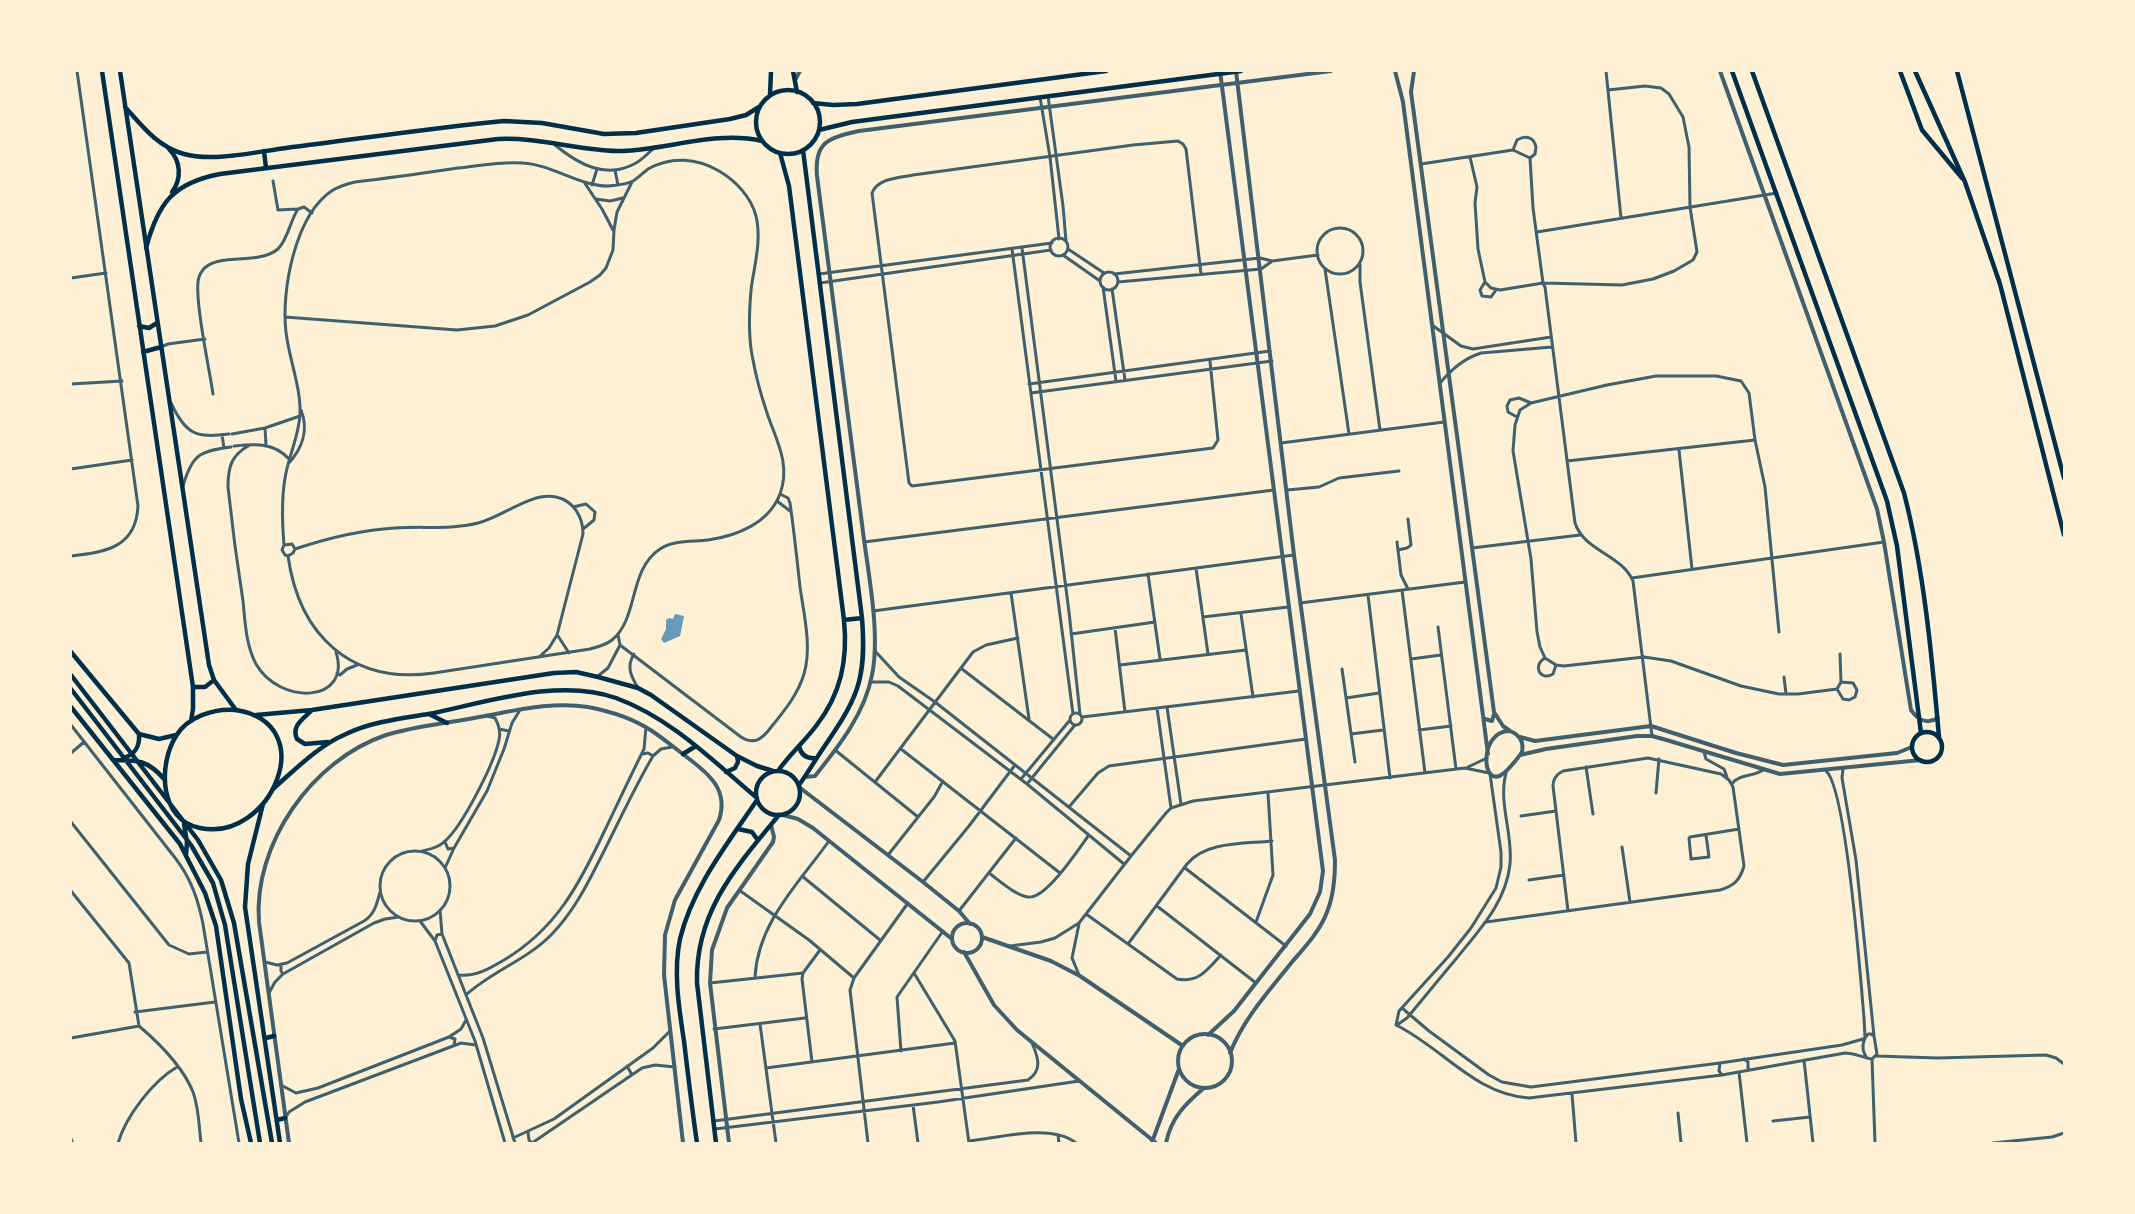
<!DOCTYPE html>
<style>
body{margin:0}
#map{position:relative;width:2135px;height:1214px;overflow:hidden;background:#fdf0d5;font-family:Raleway,sans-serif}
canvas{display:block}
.frame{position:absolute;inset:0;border:72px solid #fdf0d5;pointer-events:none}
</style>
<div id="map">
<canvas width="2135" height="1214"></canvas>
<div class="frame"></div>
</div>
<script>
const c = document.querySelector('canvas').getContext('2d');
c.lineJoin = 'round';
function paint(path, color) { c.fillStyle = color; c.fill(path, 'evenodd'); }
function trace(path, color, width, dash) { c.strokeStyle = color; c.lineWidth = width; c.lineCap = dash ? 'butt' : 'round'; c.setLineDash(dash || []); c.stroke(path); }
const water = new Path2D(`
 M675 614 684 616 680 636 664 643 661 639 666 629V620L669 618 673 619Z`);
const minor = new Path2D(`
 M1606 71 1621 218
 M1048 96 1063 206 1066 241
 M1040 97 1050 157 1059 239
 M555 145C578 164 606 180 636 163 643 159 648 153 654 148
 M1513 150 1517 140C1526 135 1534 137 1536 147L1535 154 1530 158
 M1470 157 1477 187 1475 203 1478 249 1485 282 1491 288 1500 290 1543 283 1622 285 1653 279 1674 271 1693 260 1697 252 1690 207 1689 147 1683 117 1669 94 1661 88 1645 86 1608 90
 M1421 164 1513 150 1530 158 1533 208 1543 283 1545 287 1575 523C1584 551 1621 554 1633 581L1652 736
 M615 170 618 185
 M273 181 278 210 298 209
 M584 182 602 209 613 230
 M592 185 597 169
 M596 199 610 201 623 198
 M1317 251a23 23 0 1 1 46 0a23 23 0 1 1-46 0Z
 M1537 232 1777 193
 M1050 247a9 9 0 1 1 18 0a9 9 0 1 1-18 0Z
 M1022 248 1069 612 1080 714
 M1012 249 1073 714
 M1068 249 1104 273
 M1063 255 1100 281
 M1360 264V282L1380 430
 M1325 269 1349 434
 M1100 281a9 9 0 1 1 18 0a9 9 0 1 1-18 0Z
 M819 274 1052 243
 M1114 274 1260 258 1272 261 1318 255
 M1201 274 1186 149 1183 144 1178 141 1133 145 913 175C899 178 878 178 872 193L909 483 912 486 1213 448 1218 440 1210 361
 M71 278 106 273
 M1118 282 1261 269 1271 262
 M1485 282 1480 290 1482 296 1491 297 1496 290
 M820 283 1051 250
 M1103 287 1116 381
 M1112 289 1125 380
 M285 317 457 330 495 326 528 315 590 282 600 275 606 268 613 250 614 230 617 212 632 182
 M1432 325 1461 346 1473 349 1551 337
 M161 347 168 344 205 339
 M1440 383C1452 369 1463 359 1481 353L1552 347
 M71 384 122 381
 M1029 384 1270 351
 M1031 393 1272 361
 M213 394C210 372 193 294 199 277 203 265 215 261 226 260 242 258 265 260 278 249 288 239 290 221 298 209L304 207 312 213
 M171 403C186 435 196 438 229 434
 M1517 417 1508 412 1507 406 1510 400 1519 398 1531 403
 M265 428 266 445
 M232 434 265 428 300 416
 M222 435 224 448
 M1281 443 1444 422
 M250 445C231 455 228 467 228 487 232 525 237 563 243 601 245 621 246 646 256 664 280 706 352 703 336 652
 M234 446C255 444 274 442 289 459
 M1679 450 1692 569
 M1567 461 1755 440
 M288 464C302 449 309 430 301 410
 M71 469 132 460
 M183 486C192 455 199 451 231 447
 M1287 490 1319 487 1339 478 1399 471
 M777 501 790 511
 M573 507 586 504 595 512 594 520 583 529
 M864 542 1274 490
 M1397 542 1401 575 1408 589
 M284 545C282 521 281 496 286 473 290 453 299 435 300 414 301 387 289 359 286 332 281 291 295 214 333 190 340 186 347 184 355 182 389 178 424 173 458 168 479 166 501 161 523 163 553 165 579 186 608 186 615 185 626 185 633 181 638 178 643 173 648 169 671 156 697 158 719 171 736 181 751 197 756 216 762 241 754 266 751 290 749 313 748 338 753 360 756 377 761 395 767 413 776 440 791 464 780 494 769 523 737 536 708 540 692 542 674 540 660 549 628 570 639 618 612 640 606 645 598 647 590 649L434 673C351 685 299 635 288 556L285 555 282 550 284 545 292 544 295 549 293 553 288 556
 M1472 548 1580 535
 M295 549C328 538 360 530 395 528 423 526 450 530 478 523 503 517 530 492 556 497 574 501 583 517 583 534L557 635 549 648 539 657
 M1398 550 1407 548 1411 545 1408 519
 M71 556C107 552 136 547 138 506L77 71
 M1196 568 1208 654
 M1148 574 1160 659
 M1632 578 1884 542
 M1402 590 1425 773
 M1011 593 1029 719
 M1368 595 1390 778
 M1300 603 1465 582
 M873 611 1294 555
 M1241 614 1253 697
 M1203 617 1288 607
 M1438 627 1456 769
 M1115 628 1125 712
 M1779 632 1765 487 1755 440 1749 393 1741 381 1716 376H1656L1607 385 1531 403 1520 410 1515 425 1513 451 1531 559 1537 632 1540 647 1545 658 1556 665 1564 666 1644 657 1671 661 1741 686 1779 694H1798L1837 689 1841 682 1840 654
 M1071 634 1155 622
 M618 635 620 645 741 737C755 746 763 738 772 726 785 710 798 694 804 674 812 647 804 615 800 587 797 559 794 531 790 503L788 498 780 494
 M558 636 569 653
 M875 651 899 677 935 702 1131 856
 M634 654C626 667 631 676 638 688
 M1545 658C1532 665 1540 682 1553 674L1556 665
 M1411 659 1441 655
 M1120 665 1246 650
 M962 669 1053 739
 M1342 669 1355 762
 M337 673 340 675 347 669 357 665
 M598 676 608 668 620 645
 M1784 677 1786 694
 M870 682H889L898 686 1027 784 1124 864
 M1837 689 1843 699 1849 700 1855 697 1857 690 1853 683 1841 682
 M1346 698 1379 693
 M1167 707 1181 804
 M1157 708 1171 808
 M1070 719a6 6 0 1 1 12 0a6 6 0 1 1-12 0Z
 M1082 717 1299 691
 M71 725 176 859C191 879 198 899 203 924L239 1143
 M499 729 509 731
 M1419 730 1451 726
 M1351 734 1383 730
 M901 749 1060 873
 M835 750 918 817
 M1704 752 1706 759 1724 769 1727 777
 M71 753 84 742
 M642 754 648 753 653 756
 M1468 767 1487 758
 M1586 767 1593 814
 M1843 769 1842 778 1856 860 1874 1036
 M1826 771C1846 787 1861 982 1864 1018L1865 1038
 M1021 779 1070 720
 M875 782 973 652 986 645 1018 638
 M1027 784 1075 725
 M1732 784C1738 774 1753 777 1763 770
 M1656 793 1659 759
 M1069 807 1098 773 1109 766 1306 739
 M1521 816 1556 811
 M71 822 169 945 189 954 207 952
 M1706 835 1709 857 1691 859 1689 838 1690 837 1739 829
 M445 842 448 849 454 848
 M1622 847 1630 902
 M422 851C430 849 438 848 444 842 462 827 494 764 499 740 501 732 499 725 495 718L487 716
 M380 886a35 35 0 1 1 70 0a35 35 0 1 1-70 0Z
 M888 855 934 797 943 781
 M445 868 454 848 487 791 504 749 512 723 520 710
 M1185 868 1286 946
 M989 873C1000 881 1015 895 1028 897 1046 900 1079 848 1089 835
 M802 876 880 940
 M1529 880 1564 875
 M923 882 969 826 1015 765
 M739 890 809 940 854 978
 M71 891 129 963 139 1026
 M1157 906 1256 983
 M440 910 442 934 483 1038 515 1143
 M959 911 1016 838
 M1086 914 1177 979C1199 983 1207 970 1221 955
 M420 921 435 941 475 1041 505 1143
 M1256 922 1273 875 1268 793
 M1486 922 1720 890C1734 886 1740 880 1744 866L1733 787 1729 780 1721 774 1648 758 1563 771C1557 774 1553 779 1553 786L1568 911
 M1079 924 1072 958 1079 975
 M435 941 437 935 442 934
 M1128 944 1187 864C1206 841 1245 844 1272 841
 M1010 946 1041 942 1055 938 1079 923 1131 856 1166 813 1171 808 1193 801 1465 768 1489 773
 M265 962 277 965 287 963 364 921C375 914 377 903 380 892
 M281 965V971L283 974
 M914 973 955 1041 969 1143
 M458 975C475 977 489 969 504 960 556 929 579 885 604 832 617 805 630 777 644 749L646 727
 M755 977C758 922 799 883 829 841
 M710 983 803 973
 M269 993 275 982 283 974 374 923 385 919 399 917
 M466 995C492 971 527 960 552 934 573 912 586 887 599 861 617 826 633 790 653 756L661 749 672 747
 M1402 1008 1429 1031 1489 1075 1502 1082 1531 1087 1720 1063 1842 1045 1863 1039
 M135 1012 215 1002
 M760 1024 776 1143
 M1396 1025C1443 1048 1474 1094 1529 1098L1722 1075 1845 1053C1855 1053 1863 1058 1872 1059L1877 1054 1874 1036 1871 1034H1868C1862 1041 1861 1050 1867 1058
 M1396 1025 1399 1011 1448 957 1471 928 1496 888 1501 867V852L1490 774
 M1397 1025 1407 1018C1423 999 1439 979 1456 959 1479 930 1506 903 1510 864 1513 833 1498 803 1506 773
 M139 1026C159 1043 183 1067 193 1092 199 1108 199 1127 201 1143
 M714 1029 805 1018
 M449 1037 455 1039 454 1045
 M71 1038 139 1026
 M901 1051 897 997 943 931
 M1876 1056 1938 1058 2046 1055 2056 1058 2064 1064
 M1744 1059 1748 1062V1069
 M1872 1059 1875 1143
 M1804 1060 1813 1143
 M812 1062 802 979 803 973 820 950
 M1720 1063 1719 1071 1722 1075
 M627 1066 632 1075
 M766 1068 955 1043
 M1739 1072 1747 1143
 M281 1085 296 1093 318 1088 449 1037 461 1029 466 1020
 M1572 1094 1576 1143
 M913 1105 918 1143
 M1678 1113 1681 1143
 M286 1117 289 1112 305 1102 461 1043 476 1045
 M714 1121 1028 1080C1043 1070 1038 1057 1032 1043
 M1773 1121 1810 1117
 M715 1129 938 1102 1079 1081
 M528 1132 529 1140 532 1143
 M1058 1135 1059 1143
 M513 1138 554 1119 653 1048 670 1031
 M969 1141C999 1138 1051 1123 1076 1143
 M118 1143C126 1116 153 1081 177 1067
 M532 1143 642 1068 655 1065 675 1067
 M868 1143 850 990 854 978 908 903
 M1993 1143 2052 1137 2064 1133`);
const tertiary = new Path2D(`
 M1395 71 1403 102 1488 754
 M1414 71 1411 92 1494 712 1503 726 1510 731
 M1720 71 1877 509 1884 542 1911 710C1918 720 1926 725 1938 718
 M795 80 800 71
 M1485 719 1492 721 1494 714
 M1510 731C1520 735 1524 742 1522 752 1519 757 1508 770 1504 773 1481 792 1478 730 1510 731Z
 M1520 737 1535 741 1651 726 1736 753 1783 765 1897 753 1912 747
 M1520 755 1546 749 1637 736H1652L1663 739 1780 774 1921 760
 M805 777 815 776C839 746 865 713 872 675 881 632 867 568 862 524 848 408 833 292 817 176 814 141 829 138 859 131L1331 71
 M799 787 923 882 959 911 970 924
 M783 815 798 819 813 828 952 939
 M952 938a15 15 0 1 1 30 0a15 15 0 1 1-30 0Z
 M982 937 1051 961 1080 976 1183 1046
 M964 952 994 1005 1017 1030 1156 1143
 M1178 1061a27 27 0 1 1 54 0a27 27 0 1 1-54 0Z
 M1208 1035 1234 1011 1310 914 1320 892 1323 871 1220 71
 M1230 1053C1244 1018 1269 991 1292 962 1305 947 1320 931 1327 912 1334 895 1335 878 1335 860L1294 555 1236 71
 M71 1140 72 1143
 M1152 1142 1179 1069
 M289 1143 259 922C253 844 312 760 386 735 416 726 449 723 479 717 514 711 552 701 588 707 609 711 634 719 652 731 664 739 676 749 688 758 709 774 729 790 719 820L675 900 665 935 664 975 683 1143
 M729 1143 710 983 712 950 727 908 773 842 774 837 771 825
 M1166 1143C1171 1118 1185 1104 1204 1088`);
const secondary = new Path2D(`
 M102 71 193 687V709L191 721
 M120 71 209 665 214 680 236 710
 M793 71 797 92
 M1732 71 1887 501 1897 546 1921 733
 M1752 71 1904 493C1924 570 1932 657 1939 737
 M1900 71 1922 130 1962 178
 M756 122a32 32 0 1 1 64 0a32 32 0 1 1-64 0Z
 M770 95 771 71
 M813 103 833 105 857 104 1106 71
 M125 107C142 126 158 147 184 154 212 162 256 152 286 148 359 139 431 128 504 121L542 123 604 134 636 133 730 119 746 115 759 107
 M819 130 852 122 1241 71
 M169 149C181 161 182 179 172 192
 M264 151 266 168
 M146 248C158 203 173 183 220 174L498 139C538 137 577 150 617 151 665 151 714 130 762 141
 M139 326 149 328 157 323
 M143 352 161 347
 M844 620 862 618
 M193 687H205L214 680
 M311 711C303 719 291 726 297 739L305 744 328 742
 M429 714 447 723
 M256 715 312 710 554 673 576 672 598 677 638 688 651 695 737 756 757 766 773 771
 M1912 747a15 15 0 1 1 30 0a15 15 0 1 1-30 0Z
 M799 746C801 755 807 759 816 758
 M683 754 696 746
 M756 793a22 22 0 1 1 44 0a22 22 0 1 1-44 0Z
 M778 771C789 755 804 742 816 726 841 694 848 660 844 620L789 186 780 153
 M726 772 735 768 738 762 737 756
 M799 785C807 774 814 762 822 750 857 699 867 681 862 618L803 150
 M274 788C297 768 318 746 346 734 373 721 405 718 434 713 490 701 561 678 616 698 671 718 713 761 757 798
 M738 829 752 832 757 839
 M697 1143C692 1109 688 1075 684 1041 679 1008 673 972 680 939 692 888 728 843 757 800
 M716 1143 697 983C695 912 736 867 779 815`);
const primary = new Path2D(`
 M1915 71 1965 182 2000 284 2064 535
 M1957 71 2064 478
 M71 652 139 734 159 739 176 735
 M71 675 198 840 221 880 234 923 272 1143
 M71 689 191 845 213 883 225 925 260 1143
 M71 707 180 844 205 893 216 926 241 1099 251 1143
 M236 710C323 724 270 843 200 828 159 820 158 765 176 736 187 717 214 708 236 710Z
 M123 758C135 755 140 746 139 734
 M113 760C138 760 148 760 165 780
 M263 804 248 864 245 907 280 1143
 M184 824 187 842 186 855
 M266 1038 274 1036
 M277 1120 285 1118`);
paint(water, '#669bbc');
trace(minor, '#3f606c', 3);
trace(tertiary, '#3f606c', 4);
trace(secondary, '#003049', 4.5);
trace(primary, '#003049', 4.5);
</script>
